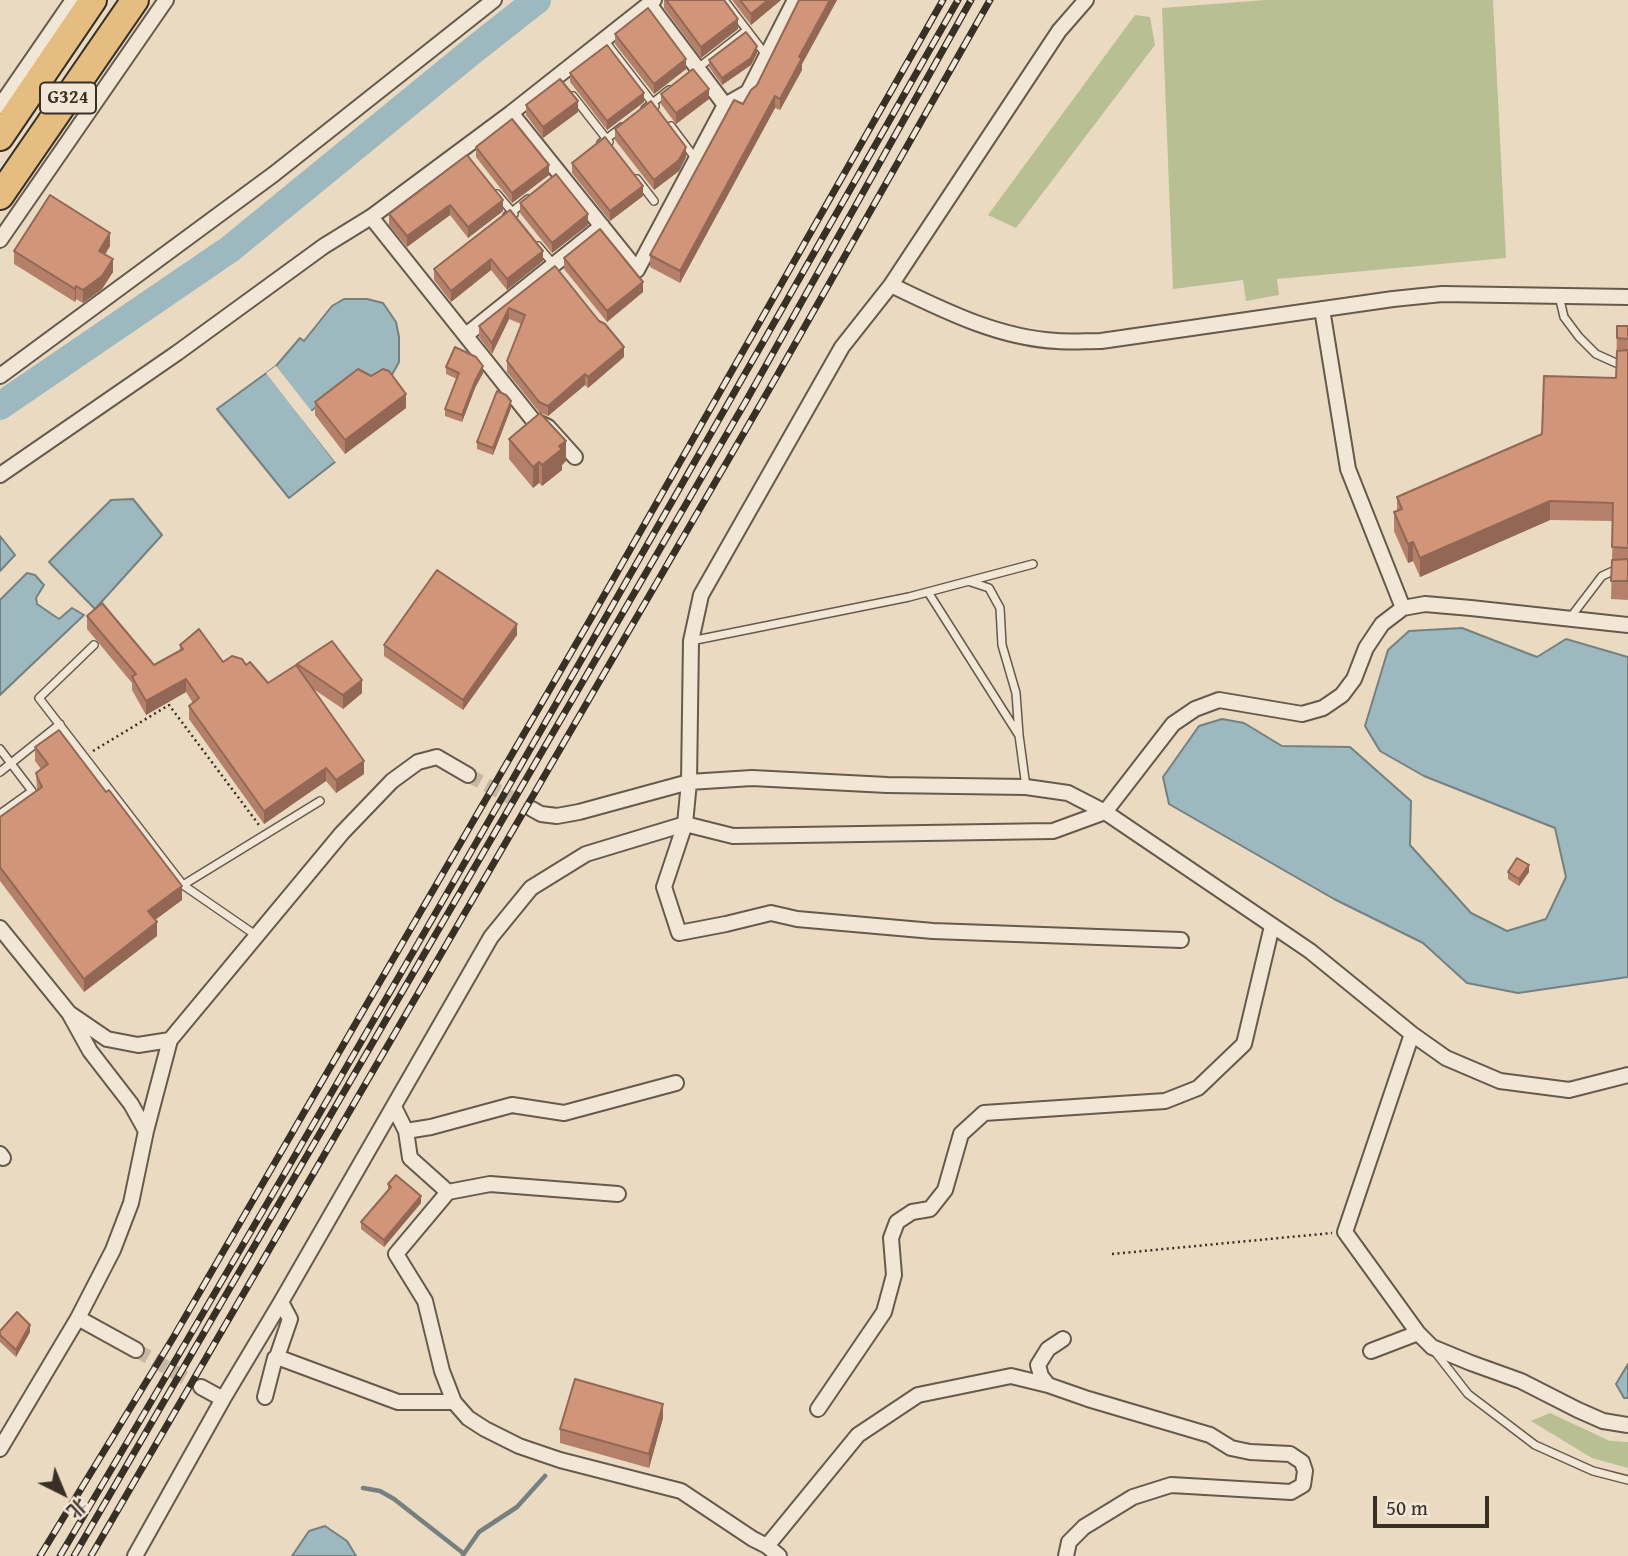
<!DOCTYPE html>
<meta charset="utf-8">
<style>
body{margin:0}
#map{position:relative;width:1628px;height:1556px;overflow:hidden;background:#ebdac2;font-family:"Gentium Book Plus","Noto Serif SC",serif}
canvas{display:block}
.north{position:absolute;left:28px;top:1458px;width:70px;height:70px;-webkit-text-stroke:5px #f2e7d7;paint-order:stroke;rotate:137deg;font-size:19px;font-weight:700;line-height:28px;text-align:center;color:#382f25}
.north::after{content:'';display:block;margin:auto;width:24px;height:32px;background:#382f25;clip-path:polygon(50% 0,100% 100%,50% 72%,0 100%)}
.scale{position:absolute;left:1373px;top:1496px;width:116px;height:32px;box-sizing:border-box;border:4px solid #382f25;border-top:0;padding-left:9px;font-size:21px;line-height:24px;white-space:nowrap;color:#382f25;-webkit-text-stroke:5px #f2e7d7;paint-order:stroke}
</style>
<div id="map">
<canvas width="1628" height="1556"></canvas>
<div class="north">北</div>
<div class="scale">50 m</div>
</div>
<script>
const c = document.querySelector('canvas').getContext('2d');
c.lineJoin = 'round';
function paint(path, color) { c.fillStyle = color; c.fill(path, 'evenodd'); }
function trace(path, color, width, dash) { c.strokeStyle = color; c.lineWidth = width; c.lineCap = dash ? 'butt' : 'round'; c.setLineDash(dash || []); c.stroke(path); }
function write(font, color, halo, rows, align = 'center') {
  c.font = font + ' "Gentium Book Plus",serif'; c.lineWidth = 6; c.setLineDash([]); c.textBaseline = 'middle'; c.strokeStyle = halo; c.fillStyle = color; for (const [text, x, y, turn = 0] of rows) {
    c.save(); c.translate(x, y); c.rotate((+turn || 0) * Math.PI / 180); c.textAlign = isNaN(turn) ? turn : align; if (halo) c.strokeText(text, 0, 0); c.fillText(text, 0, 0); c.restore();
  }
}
const green = new Path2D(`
 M1265 0H1493L1506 258 1277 279 1279 295 1246 301 1243 280 1173 289 1162 8Z
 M1135 15 1150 17 1155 45 1016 228 988 215Z
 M1550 1413 1610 1441 1628 1442V1468L1592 1458 1531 1421Z`);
const water = new Path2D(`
 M344 299H367L383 303 396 322 399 337V362L388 382 351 380 302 418 335 462 289 498 217 409 276 366 300 338 304 341 332 306Z
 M133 499 162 535 95 609 49 562 111 500Z
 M0 536 15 555 0 571Z
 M27 573 35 575 44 585 36 598 37 604 59 619 72 608 84 615 0 695V600Z
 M1462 628 1537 657 1566 639 1628 657V977L1518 993 1467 983 1423 943 1334 899 1169 804 1163 777 1199 726 1222 719 1244 723 1282 746 1350 747 1411 801 1410 845 1471 913 1507 931 1546 919 1566 877 1555 828 1424 776 1380 751 1365 726 1388 650 1409 631Z
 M1628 1364V1398H1624L1616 1384Z
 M325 1526 347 1541 356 1556H292L309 1531Z`);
const pier = new Path2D(`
 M276 366 313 413 306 418 338 460 335 462 266 373Z`);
const stream = new Path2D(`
 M363 1488 380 1491 394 1499 463 1553
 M463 1555 479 1532 517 1507 545 1476`);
const river = new Path2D(`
 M0 406 230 249 471 52 537 0`);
const streetTunnel = new Path2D(`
 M468 775 532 809
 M136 1350 201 1387`);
const path = new Path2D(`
 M93 751 169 705 259 825
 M1112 1254 1332 1233`);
const lane = new Path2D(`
 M724 0 766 55
 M604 40 655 106
 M698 68 747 30
 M573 96 609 142
 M645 109 669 90
 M671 126 695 158
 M601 143 622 127
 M637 179 654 201
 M497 194 514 214
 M507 216 528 199
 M538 246 555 266
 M1559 296 1564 317 1579 337 1596 354 1616 363H1628
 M971 582 989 588 1000 608 1002 645 1016 693 1019 735 1026 787
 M928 592 1018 734
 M1570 618 1602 576 1613 571 1628 572
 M691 641 909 597 1033 564
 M94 645 39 698 183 885 257 936
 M0 749 32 791 0 814
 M0 772 60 724
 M183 885 320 801
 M1436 1353 1468 1394 1535 1445 1593 1471 1628 1480`);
const street = new Path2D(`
 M1086 0 1059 31 891 285 842 347 701 595 691 641 689 782 685 824 664 887 679 933 726 924 771 913 797 919 933 931 1181 940
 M649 4 725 105
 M0 106 73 0
 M511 113 637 270 725 105 748 92 795 0
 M371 217 533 420 548 427 575 457
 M0 240 166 0
 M891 285C943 310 998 338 1057 341 1071 342 1086 341 1101 341L1393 299 1442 294 1628 297
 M1322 309 1348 469 1403 608
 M466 335 602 226
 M0 376 274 174 494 0
 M0 475 177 353 324 246 371 217 511 113 654 0
 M532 809 541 814 557 816 579 812 689 782 752 778 887 785 1026 787 1068 793 1105 812 1310 951 1412 1034 1446 1058 1500 1081 1569 1090 1628 1075
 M0 928 69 1013
 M1412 1034 1345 1232 1418 1333 1432 1347 1471 1363 1521 1381 1578 1410 1603 1421 1628 1425
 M394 1107 406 1131 410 1158 448 1192
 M146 1131 131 1104 90 1051 69 1013 107 1039 138 1045 170 1040
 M406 1131 431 1127 512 1105 564 1113 676 1083
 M0 1154 3 1158
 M618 1194 490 1184 448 1192 396 1254 425 1301 442 1371 454 1402 468 1418 485 1429 519 1446 560 1460 681 1491 753 1539 767 1546 779 1556
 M281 1302 290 1319 277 1357 398 1402H454
 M78 1318 136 1350
 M1371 1351 1418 1333
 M1048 1385 1041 1376 1038 1365 1048 1349 1063 1339
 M201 1387 223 1399
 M265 1397 275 1358
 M818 1409 884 1312 894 1275 891 1238 897 1222 912 1212 930 1209 945 1190 961 1134 984 1113 1165 1101 1198 1088 1244 1044 1272 926
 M0 1449 78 1318 113 1250 131 1203 146 1131 170 1040 342 833 392 781 418 762 437 757 468 775
 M767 1546 858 1435 918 1395 1011 1376 1048 1385 1088 1399 1210 1435 1231 1448 1250 1452 1290 1454 1302 1462 1305 1471 1303 1485 1291 1492 1171 1485 1133 1497 1084 1527 1069 1542 1066 1556
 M135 1556 223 1399 281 1302 491 937 531 888 586 854 685 824 733 836 1053 831 1105 812 1173 724 1195 709 1219 700 1302 714 1323 708 1342 695 1354 679 1366 648 1382 624 1403 608 1425 604 1471 608 1628 625`);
const highway = new Path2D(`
 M0 137 93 0
 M0 196 135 0`);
const rail = new Path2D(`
 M40 1556 173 1338 590 620 943 0
 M60 1556C365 1041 662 520 958 0
 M74 1556 746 401 971 0
 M91 1556 774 381 990 0`);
const wall = new Path2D(`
 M664 0H666L738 29 701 58 664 8Z
 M732 0H781L751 25Z
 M799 0H837L802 64V70L780 110 775 108 680 283 650 267V255L743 104 757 85Z
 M615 34 686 69 654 94 615 44Z
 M757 53 751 65 722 85 709 67V60Z
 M570 73 644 102 607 130 570 82Z
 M661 94 709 99 676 124 661 104Z
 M526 105 578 112 543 138 526 115Z
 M615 129 686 157 679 171 654 190 615 140Z
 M476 147 549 175 512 203 476 157Z
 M467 155 503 211 468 238 450 215 407 247 389 225V214Z
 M572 163 643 196 610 221 572 173Z
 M520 203 588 225 552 253 520 213Z
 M510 210 543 261 507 290 491 270 451 302 434 280V269Z
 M110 246 105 255 113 272 102 289 83 303 76 299 75 302 14 264V251Z
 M564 258 643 292 607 322 564 269Z
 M555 266 599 321 624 357 588 388 585 385 548 416 539 412 507 372V361L521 324 509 319 492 354 479 337V326Z
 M1617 326H1628V600L1611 599 1613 521 1550 520 1420 577 1413 561 1408 563 1394 531V512L1397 511V497L1542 434 1616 378Z
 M446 367 483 373 475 388 462 422 445 416V409L457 379 446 374Z
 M315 402 406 408 345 454 315 415Z
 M511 408 493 455 477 449V442Z
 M509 439 566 461 562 465V470L542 486 539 483 533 488 509 459Z
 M87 616 154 665 180 651V645L223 662 246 665 268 683 297 666V664L362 693 343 709 312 688 364 774 336 793 326 781 264 824 189 719V706L193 703 186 692 146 715 132 690V683L87 629Z
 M517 635 463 710 384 656V645Z
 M35 747 182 900 155 920 157 936 84 992 0 881V817L37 790 36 773 41 769 35 761Z
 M1508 872H1529L1519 886 1508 879Z
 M388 1184 421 1203 384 1247 361 1229V1222L388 1191Z
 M0 1331 30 1332 16 1357 0 1342Z
 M663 1418 649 1468 560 1443V1429Z`);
const shadedWall = new Path2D(`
 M768 0H781L751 25V14Z
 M830 0H837L802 64V70L780 110V99L799 57Z
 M738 19V29L701 58V47Z
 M757 46V53L751 65 722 85V78Z
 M686 59V69L654 94V84Z
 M709 89V99L676 124V113Z
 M644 93V102L607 130V121Z
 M775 96V108L680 283V271Z
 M578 101V112L543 138V127Z
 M686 147V157L679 171 654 190V180Z
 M549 165V175L512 203V193Z
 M643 186V196L610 221V211Z
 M503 200V211L468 238V227Z
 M450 205V215L407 247V236Z
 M588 214V225L552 253V243Z
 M110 233V246L99 264V251Z
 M543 251V261L507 290V279Z
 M113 259V272L102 289 83 303V290Z
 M491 259V270L451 302V291Z
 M643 282V292L607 322V311Z
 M76 286V299L75 302V289Z
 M509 308V319L492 354V343Z
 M624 347V357L588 388V377Z
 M483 366V373L475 388 462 422V415L475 381Z
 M585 374V385L548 416V406Z
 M406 394V408L345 454V440Z
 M511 401V408L493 455V448Z
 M566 441V461L562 465V470L542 486V465L559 446Z
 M539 462V483L533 488V467Z
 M1550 501V520L1420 577V558Z
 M1413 542V561L1408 563V544Z
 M517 624V635L463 710V700Z
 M186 679V692L146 715V701Z
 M362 680V693L343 709V695Z
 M364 761V774L336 793V780Z
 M326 768V781L264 824V811Z
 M1529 865V872L1519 886V879Z
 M182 886V900L148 925V911Z
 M157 922V936L84 992V979Z
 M421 1196V1203L384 1247V1240Z
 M30 1325V1332L16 1357V1350Z
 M663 1404V1418L649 1468V1454Z`);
const building = new Path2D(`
 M666 0H724L738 19 701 47Z
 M740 0H768L751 14Z
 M799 0H830L799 57 802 58 780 99 775 96 680 271 650 255 734 100 743 104 751 90 757 85Z
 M648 8 686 59 654 84 615 34Z
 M746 32 757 46 751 58 722 78 709 60Z
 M607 45 644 93 607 121 570 73Z
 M693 69 709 89 676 113 661 94Z
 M560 79 578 101 543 127 526 105Z
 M651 101 686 147 679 160 654 180 615 129Z
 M512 119 549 165 512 193 476 147Z
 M605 137 643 186 610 211 572 163Z
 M467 155 503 200 468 227 450 205 407 236 389 214Z
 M556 174 588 214 552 243 520 203Z
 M50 195 110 233 99 251 113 259 102 276 83 290 76 286 75 289 14 251Z
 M510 210 543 251 507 279 491 259 451 291 434 269Z
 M600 229 643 282 607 311 564 258Z
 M555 266 599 321 605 324 624 347 588 377 585 374 548 406 539 402 507 361 525 315 509 308 492 343 479 326Z
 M1617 326H1628V339L1617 338Z
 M455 347 476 357 483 366 475 381 462 415 445 409 459 373 446 367Z
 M1628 350V548L1612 547 1613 503 1550 501 1420 558 1413 542 1408 544 1394 512 1402 509 1397 497 1542 434 1544 376 1616 378 1617 351Z
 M358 369 371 376 383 369 389 371 406 394 345 440 315 402Z
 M497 391 506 395 511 401 493 448 477 442Z
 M540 413 566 441 559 446 562 449 542 465 539 462 533 467 509 439Z
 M1628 559V581H1611L1612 560Z
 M437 570 517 624 463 700 384 645Z
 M102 603 154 665 183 649 180 645 199 629 223 662 232 656 242 659 246 665 250 662 268 683 296 665 364 761 336 780 326 768 264 811 189 706 199 698 186 679 146 701 132 677 136 674 87 616Z
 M332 641 362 680 343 695 297 664Z
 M59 730 106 792 109 790 182 886 148 911 157 922 84 979 0 867V817L42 787 38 779 36 773 48 764 35 747Z
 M1517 858 1529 865 1519 879 1508 872Z
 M396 1175 421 1196 384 1240 361 1222 391 1187 388 1184Z
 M17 1312 30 1325 16 1350 0 1335V1331Z
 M575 1379 663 1404 649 1454 560 1429Z`);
const shields = [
 [68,98,56]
];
const shieldNames = [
 ["G324",68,98]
];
paint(green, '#b8bf92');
paint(water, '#9db8be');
trace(water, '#758181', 2);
paint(pier, '#ebdac2');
trace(stream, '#758181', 4.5);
trace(river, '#9db8be', 28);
trace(streetTunnel, '#c7b8a3', 14, [14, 7]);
trace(lane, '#655a4c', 10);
trace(street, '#655a4c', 18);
trace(highway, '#382f25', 30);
trace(path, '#382f25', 2.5, [2, 3.5]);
trace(lane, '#f2e7d7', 7);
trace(street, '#f2e7d7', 14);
trace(highway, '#e6bd81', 26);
trace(rail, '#382f25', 7);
trace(rail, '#f2e7d7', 4.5, [13]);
paint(wall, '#b48069');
paint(shadedWall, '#926855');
paint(building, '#d1957a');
trace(building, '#926855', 2);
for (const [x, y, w] of shields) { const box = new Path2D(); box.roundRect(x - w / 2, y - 15.5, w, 31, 5); c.fillStyle = '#f2e7d7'; c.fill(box); trace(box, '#382f25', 2); }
write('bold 19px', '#382f25', null, shieldNames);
</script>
